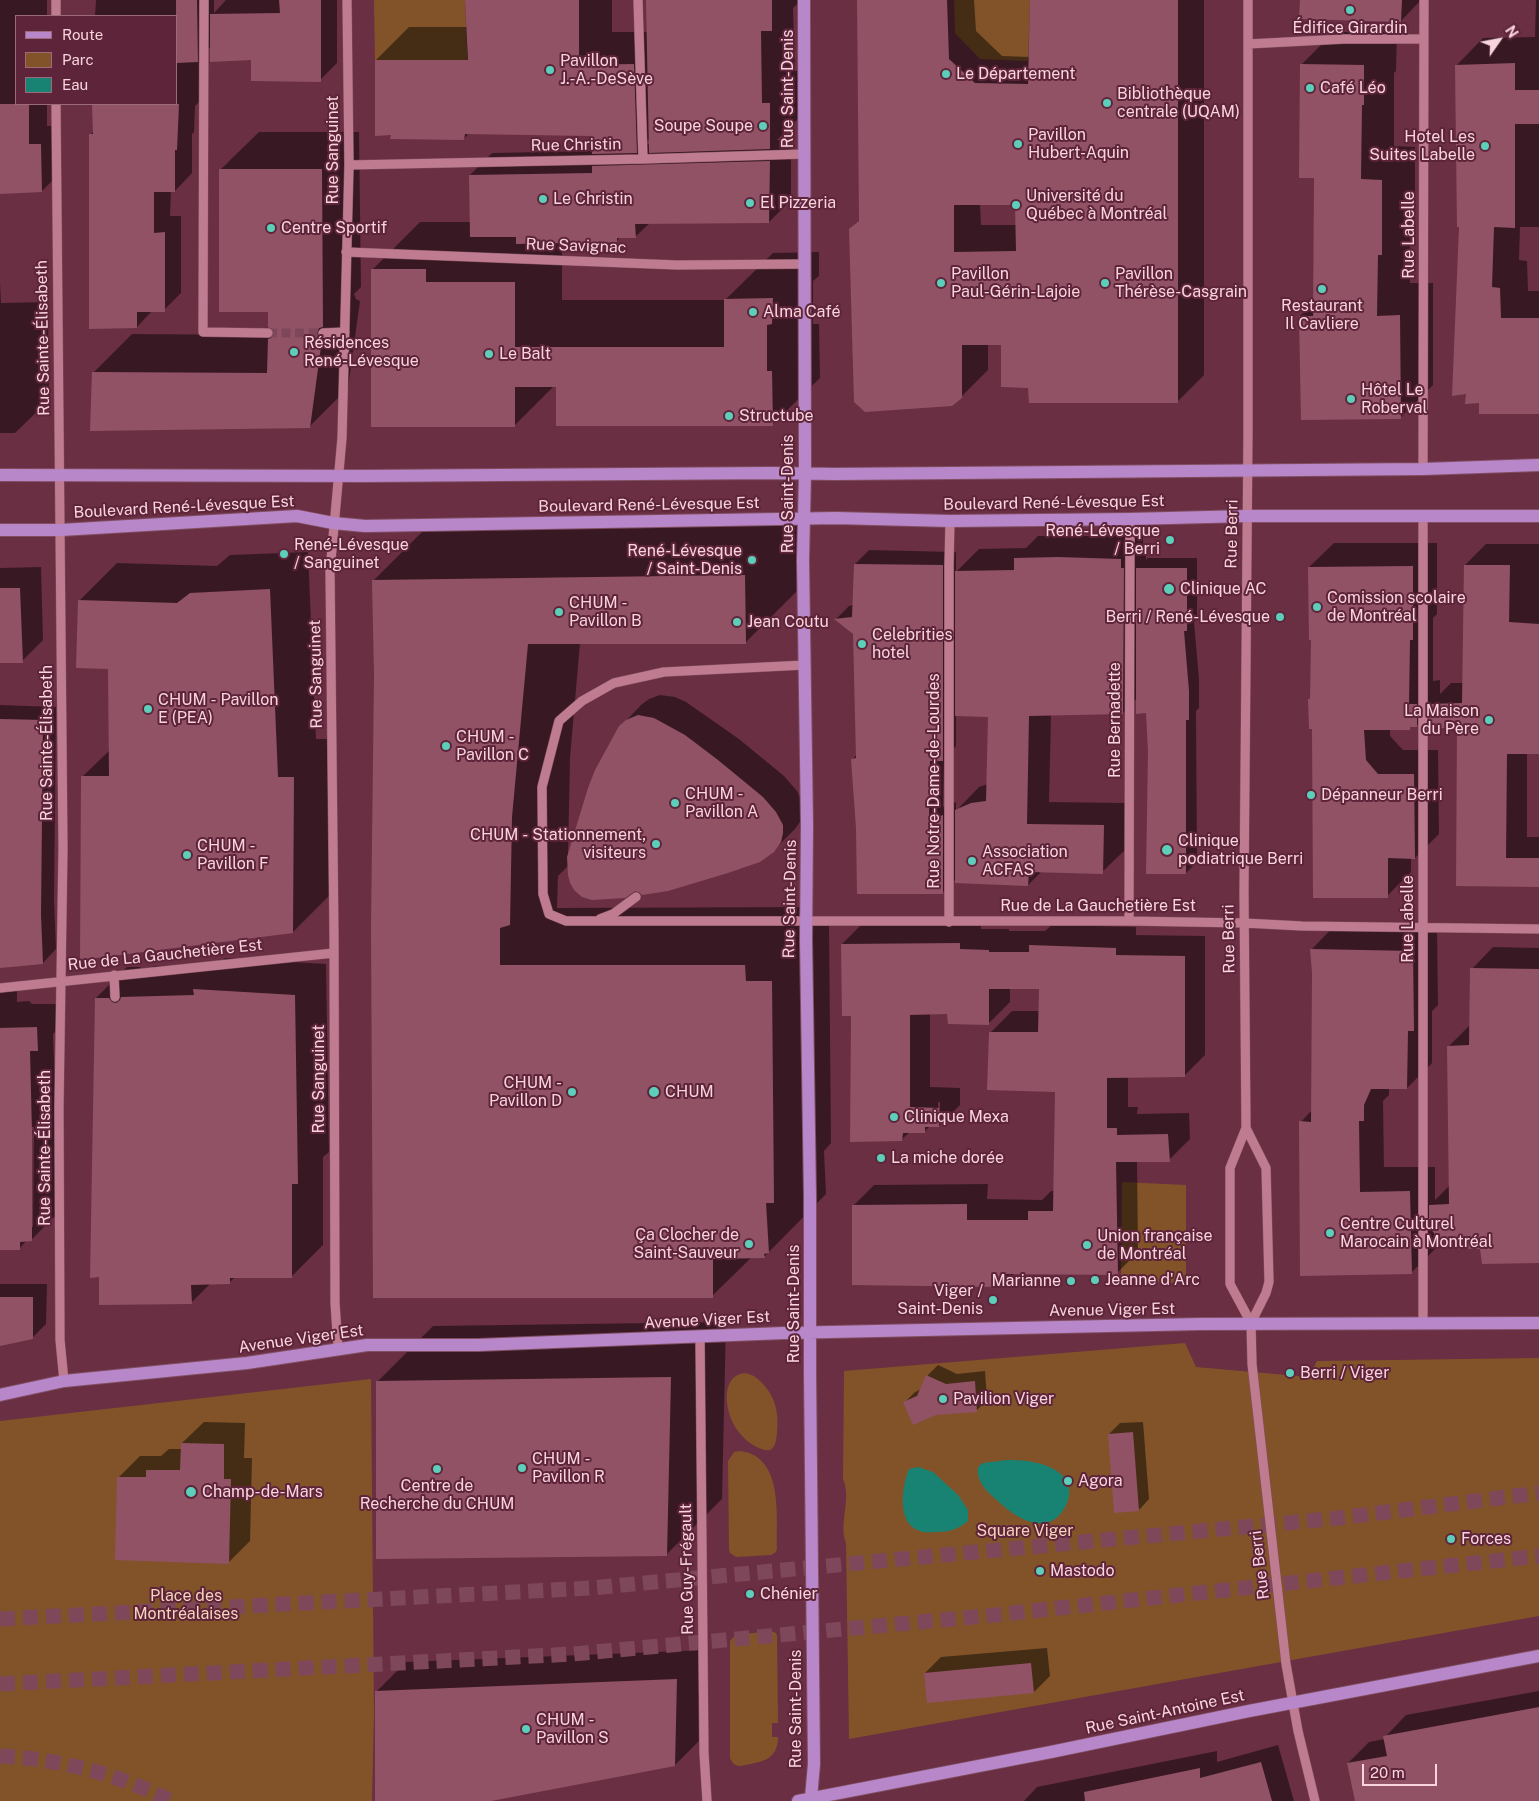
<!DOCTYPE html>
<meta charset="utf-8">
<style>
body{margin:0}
#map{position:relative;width:1539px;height:1801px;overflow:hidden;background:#6a2f43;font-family:"Public Sans",sans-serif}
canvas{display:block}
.legend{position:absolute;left:15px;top:15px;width:162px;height:90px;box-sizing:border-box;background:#5e2439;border:1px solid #9c6a7b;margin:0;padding:6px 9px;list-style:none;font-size:15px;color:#f9d4de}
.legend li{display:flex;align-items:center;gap:10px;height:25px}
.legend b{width:25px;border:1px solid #9c6a7b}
.north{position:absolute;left:1474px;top:15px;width:50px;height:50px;-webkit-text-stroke:4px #5e2439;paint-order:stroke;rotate:57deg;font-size:14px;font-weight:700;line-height:20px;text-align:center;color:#f9d4de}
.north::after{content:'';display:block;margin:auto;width:18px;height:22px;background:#f9d4de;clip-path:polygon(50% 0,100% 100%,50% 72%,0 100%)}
.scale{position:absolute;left:1362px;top:1764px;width:75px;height:22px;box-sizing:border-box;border:2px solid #f9d4de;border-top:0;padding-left:6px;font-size:15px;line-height:18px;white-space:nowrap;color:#f9d4de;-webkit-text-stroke:4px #5e2439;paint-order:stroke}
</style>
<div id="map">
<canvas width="1539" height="1801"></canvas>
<ul class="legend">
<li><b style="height:6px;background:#b887c9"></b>Route</li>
<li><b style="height:14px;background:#825329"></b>Parc</li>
<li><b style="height:14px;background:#188373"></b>Eau</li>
</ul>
<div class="north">N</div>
<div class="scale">20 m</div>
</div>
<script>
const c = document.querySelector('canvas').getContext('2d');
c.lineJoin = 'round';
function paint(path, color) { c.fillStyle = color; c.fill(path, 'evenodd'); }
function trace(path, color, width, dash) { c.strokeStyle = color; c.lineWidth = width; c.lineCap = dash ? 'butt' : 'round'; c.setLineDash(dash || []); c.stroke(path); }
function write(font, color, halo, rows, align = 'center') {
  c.font = font + ' "Public Sans",sans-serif'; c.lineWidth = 4; c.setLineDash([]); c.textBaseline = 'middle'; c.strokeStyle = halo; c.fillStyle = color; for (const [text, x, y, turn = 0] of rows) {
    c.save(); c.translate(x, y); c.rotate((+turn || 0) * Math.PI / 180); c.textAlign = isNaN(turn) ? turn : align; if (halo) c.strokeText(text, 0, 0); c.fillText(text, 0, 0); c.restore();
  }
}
const green = new Path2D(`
 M374 0H465L468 75 451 60H375Z
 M954 0H1030L1028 61 980 59 955 33Z
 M1122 1182 1186 1185V1278L1178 1283 1121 1281Z
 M1185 1343 1196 1367 1309 1377 1317 1361 1539 1358V1616L849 1739 846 1543C838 1524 852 1500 843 1479L844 1371Z
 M744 1373C751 1374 755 1376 760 1381 776 1396 779 1413 777 1433 776 1440 776 1447 770 1450 766 1451 762 1449 759 1448 750 1444 743 1438 738 1431 726 1416 718 1377 744 1373Z
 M371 1379 374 1714 372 1801H0V1421Z
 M740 1451C784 1456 776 1517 777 1548L776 1552 771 1555 736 1557 730 1553 729 1549 728 1461 734 1452Z
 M771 1631 776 1633 777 1636 778 1723H772V1737H778C778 1762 759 1762 740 1766 735 1766 732 1763 730 1758V1641L735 1635Z`);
const water = new Path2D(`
 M1007 1460C1026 1460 1047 1462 1062 1475 1078 1489 1065 1520 1045 1523 1029 1526 1009 1512 998 1501 987 1492 976 1481 978 1467L983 1463Z
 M918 1467 933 1472 958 1495 968 1510V1521C959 1529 949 1532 936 1532 931 1532 925 1533 920 1531 896 1524 902 1486 909 1469Z`);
const shadow = new Path2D(`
 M0 0H47V16H16V104H47V126H60L61 172 42 191 0 193Z
 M96 0H214V13L226 0H337V63L320 80 211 46 203 55V98L195 106 194 132 192 134V173L175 191 171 190 170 216H181V293L164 310H153L137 327 90 135 94 131V104H176V16H95Z
 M466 0H612V32H649L647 0H802L793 8 795 71H803V114L777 140H791V200L769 222 650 223 635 237H620L617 241 562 242V300H725L773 253 819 252V276L813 281V324H819L820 378 772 425 554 386 515 425 373 269 420 222H471L470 175 492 153 593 151 592 135 469 133 464 139 376 60 409 27H467ZM650 138V144H644Z
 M858 0H974L976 31 1002 56 1030 57 1031 0H1204V375L1177 402 1030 386 1003 344H988V370L961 397 860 220ZM980 204H1016L1017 225H981Z
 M1301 0H1421L1401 21Z
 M1536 0H1539V227H1520L1519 260 1527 261 1528 291H1539V413L1480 401 1460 226 1456 66 1483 38 1535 37Z
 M1334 32H1397L1396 71 1394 73V146L1415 147V221L1410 225V283H1433V385L1400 418 1300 316 1315 302V177L1301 65Z
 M259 132H359L361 287 354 294 356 299 360 301 348 388 310 426 94 372 132 334 274 335 275 333 270 311 220 170Z
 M0 282 1 303 48 302 49 400 15 433H0Z
 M803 517V585L746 642 580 643 570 758 568 856 620 727 641 705 649 699 660 695 675 697 686 702 739 739 784 776 797 791 803 803 802 819 795 829 773 851 640 890 568 866 558 876 557 908 802 907 803 923H829L831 1143 824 1151 826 1194 764 1257H752L712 1296 374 1297 375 675 373 581 431 523Z
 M1038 536H1143V546H1146V560L1148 558H1197V619L1194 622 1199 679V708L1196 711 1197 862 1186 873 1149 751 1147 712 1137 698 1123 713 1051 715 1049 802 1126 803 1125 850 1102 872 1042 871 1028 885 956 879 942 893 857 828 852 760 857 754 855 634 836 619 849 606 853 605 855 564 869 550 956 552V572L979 549 1026 548ZM956 715 989 716 988 784 979 787 956 811V802L943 807 944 759 956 746Z
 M1334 543H1437V614L1433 618V681L1440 680V694L1451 683H1463L1465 565 1486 544H1539V752H1527V837H1539V886L1457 885 1458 727 1430 712 1416 726H1411L1409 728H1390V736L1403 750H1438L1439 834 1415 858H1411V872L1387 896 1314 728 1309 700 1312 697V639L1309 567Z
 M308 552 316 739H332L331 894 293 932 82 777 110 750V668L79 601 117 563 217 566 230 555Z
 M41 567 43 640 22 661 0 662V568Z
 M0 705 56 707 54 901 56 949 43 963 0 967Z
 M981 922V929H1009V931H1045L1052 925 1136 927V935L1205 936V1055L1184 1076 1128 1077V1107H1138L1137 1114 1189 1113 1190 1139 1169 1160 1137 1161 1138 1252 1117 1273 1016 1272 1002 1286 853 1206 874 1185 988 1184 987 1199 1042 1200 1051 1191H1054L1056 1091 991 1032 1012 1011H1040V988H1010V1002L989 1023 948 1013H930V1087L960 1088V1105L939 1126H930L925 1131 910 1132 901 1140 852 1015 842 944 863 923ZM938 1102H940V1112H938Z
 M1336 924 1437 926 1438 1005 1432 1011V1063L1407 1088H1389V1095L1383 1101 1384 1167H1435V1200L1450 1185 1449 1046 1470 1025 1472 969 1493 947 1539 948V1262L1481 1248 1436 1233V1248L1411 1273 1301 1122 1312 1110 1313 973 1312 949Z
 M225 958 326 964 329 1152 323 1157V1245L291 1277H235L229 1283H211L191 1303 96 998 127 967H140L143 971 148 972 154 966 219 965Z
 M0 990H17V1002L29 1001 32 1004H61V1026L53 1034 56 1109 55 1216 31 1240H27L19 1249H0ZM31 1127H34L33 1227H30Z
 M0 1284H47L46 1324 32 1338 0 1345Z
 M726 1322 722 1499 666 1555 377 1382 433 1326Z
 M938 1365 957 1374 985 1371 987 1400 977 1410 905 1402 915 1392 922 1389 927 1376Z
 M204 1422 245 1423 244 1458H252L250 1541 228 1563 119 1477 140 1456H161L169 1449H182V1443Z
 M1143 1422 1149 1499 1139 1510 1109 1434 1120 1423Z
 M1047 1648 1050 1676 1034 1692 925 1673 941 1657Z
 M707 1650 705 1735 675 1765 481 1801H377L376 1692 406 1662Z
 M1539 1691V1801H1356L1348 1763 1369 1742 1385 1739V1737L1406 1715Z
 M1278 1745 1294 1801H1024L1037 1787 1217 1751V1762Z`);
const building = new Path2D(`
 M176 0H197L198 62 176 63Z
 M279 0H321V82L251 81V60L210 62V14L280 13Z
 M465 0H579V65L634 64 637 153 592 154 591 136 465 134 464 140 390 139 391 135 375 136V60H468Z
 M646 0H772V31H761L762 103H770V149L649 153Z
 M857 0H947L949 59 975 83 1028 84 1030 0H1178V403H1029L1028 388 1001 387V345H962V398L952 406 865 412 854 402 849 229 859 221ZM954 205H1015L1016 251 954 252Z
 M1300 0H1402L1401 22 1299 19Z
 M1515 63V90H1539V124H1515V228L1494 227 1492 287 1500 288 1501 318H1539V414H1479V403L1465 404 1466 394 1452 396 1459 227H1457L1455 65Z
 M1300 64 1364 65V105H1362L1361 179 1382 180V255H1378L1377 316 1400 315 1401 419 1301 420 1299 316H1313L1314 178H1299Z
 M0 104H29V144H41L42 192 0 194Z
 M92 104H179L177 150H175V192H154V233L165 232V312H137V328L89 329V134H93Z
 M770 161 769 223 635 224 636 238H617V242L516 244V237H470L469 175 592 173V166Z
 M219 169H322L323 327 319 328 317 333 318 337 322 339 310 428 90 431 92 372 267 373 268 339 271 338 274 334 273 330 268 327V312H219Z
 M371 269H426V282H515V347H724V299L773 298 772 324 767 325V371H772L773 426H556V387H515V427H371Z
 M1058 557 1121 559V568H1124L1123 714 1029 716 1027 824 1104 825 1103 874 1029 872 1028 886 955 883V810L971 803 986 801 988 717 955 716V571L1014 570V558Z
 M854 564 943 565V761H930L929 820 943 815V894H857L856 828 851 759 856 758 853 634 834 619 852 617Z
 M1464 565H1510L1509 622 1539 624V754H1507L1506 858H1539V887L1456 886 1457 728H1429V704L1462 703Z
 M1413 566V640H1410L1409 704H1417V727H1410V730H1364L1366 760 1378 774H1414L1415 859 1388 858V898H1313L1312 729H1309L1308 699H1310L1311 640H1309L1308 567Z
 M1136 568H1187V631H1184L1189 691V720H1186V874H1146L1148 751 1146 713 1136 714Z
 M745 575 746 644H528L512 817 510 925 500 928V965H745L746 981H772L774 1203H766L769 1253 764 1254 765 1258 713 1259V1298H373L371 928 374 675 372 580Z
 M0 588H20L23 663H0Z
 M270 589 278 777H294L293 933 80 960 81 776H109L108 669 76 668 78 600 177 603 190 593Z
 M638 715 654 718 685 735 718 760 763 797 776 812 783 825V833L781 842 774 852 760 862 728 873 668 891 642 895 639 892 635 891 625 898 592 900 582 897 574 890 570 883 568 875 567 857 588 788 595 770 619 726 626 720Z
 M0 719 43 720 41 915 43 964 0 968Z
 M960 943V949L989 950V952H1029V945L1116 948V955L1185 956V1077L1107 1078V1128H1117V1135L1168 1134 1170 1162H1116L1118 1275 1003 1274V1287L852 1285V1205L967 1204V1220H1028V1211H1053L1055 1092 987 1090 989 1032H1038L1039 989H989V1025L948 1024 947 1014 910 1015V1107L939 1108V1127H925V1133H903L902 1141 850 1142 851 1016H842L841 944Z
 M1310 949 1413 951 1414 1031H1408L1407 1089H1371L1364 1105V1121H1359L1360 1192 1410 1191 1412 1274 1300 1276 1299 1121 1311 1122 1312 973Z
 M1470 968 1539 969V1263L1482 1264 1480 1249 1446 1248 1429 1227V1205L1449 1204 1447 1046 1469 1045Z
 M193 989 295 995 298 1184H292V1278H230V1284L191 1285 192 1304 99 1305V1277L90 1278 95 998H109L112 1002 116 1003 120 1000 121 997 194 995Z
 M37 1027 38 1051H30L32 1133V1241L20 1242V1250H0V1028Z
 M0 1297H33V1339L0 1346Z
 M926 1375 946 1384 975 1381 977 1412 936 1415 913 1425 903 1402 917 1396Z
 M671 1377 667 1556 376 1559V1381Z
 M1133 1432 1139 1511 1114 1513 1108 1434Z
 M181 1443 224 1444V1479H231L229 1564 115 1560 117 1477H146V1470H180Z
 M1031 1663 1034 1693 927 1703 924 1673Z
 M677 1679 675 1766 491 1801H375V1691Z
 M1539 1707V1801H1355L1347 1763 1387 1756 1383 1736Z
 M1261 1762 1272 1801H1085L1084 1792 1200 1768V1778Z`);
const minorTunnel = new Path2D(`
 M268 333H323`);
const highwayTunnel = new Path2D(`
 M0 1619 591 1588 1339 1518 1539 1493
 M0 1684 573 1654 985 1616 1539 1556
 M0 1756C58 1759 119 1774 171 1801`);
const minor = new Path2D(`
 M204 0 203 332 268 333
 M638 0 643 159
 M1248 0V433L1244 892 1246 1128 1230 1168V1284L1251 1323 1252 1364 1286 1664 1298 1731 1315 1801
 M56 16V0
 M1248 44 1344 39H1424
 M56 104 63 848 59 1107 60 1340 64 1381
 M349 165 643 159 804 154
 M346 252 677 265 804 264
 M323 333 345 332
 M1423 469 1424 0
 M805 665 664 672 614 683 582 701 559 721 542 787 543 894 549 914 566 921H1129L1244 923 1302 926 1539 929
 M600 919 613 914 636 897
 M1129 921 1130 519
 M949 922V565L950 521
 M114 975 115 997
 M0 988 334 953
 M1246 1128 1266 1168 1269 1282 1266 1293 1251 1323
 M1423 1323V516
 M700 1337 704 1753 707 1801
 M338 1348 335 1303 334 936 330 571 342 438 349 165 347 0`);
const major = new Path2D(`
 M804 0 805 473 803 560 807 825 806 939 810 1197V1373L814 1764 811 1798
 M0 475 364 476 771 473 835 474 1423 469 1539 465
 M0 530H61L297 516 333 523 365 526 836 518 950 521 1130 519 1247 516H1539
 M0 1395 64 1381 247 1363 367 1345H478L784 1333 1200 1324 1539 1323
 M798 1801 1051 1752 1249 1711 1539 1656`);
const markers = [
 [1350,10,5,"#5cceba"],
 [550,70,5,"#5cceba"],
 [946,74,5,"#5cceba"],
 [1310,88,5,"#5cceba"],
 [1107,103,5,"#5cceba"],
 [763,126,5,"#5cceba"],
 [1018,144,5,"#5cceba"],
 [1485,146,5,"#5cceba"],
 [543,199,5,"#5cceba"],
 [750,203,5,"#5cceba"],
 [1016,205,5,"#5cceba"],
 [271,228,5,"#5cceba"],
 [941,283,5,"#5cceba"],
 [1105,283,5,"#5cceba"],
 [1322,289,5,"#5cceba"],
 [753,312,5,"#5cceba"],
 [294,352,5,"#5cceba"],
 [489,354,5,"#5cceba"],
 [1351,399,5,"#5cceba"],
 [729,416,5,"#5cceba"],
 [1170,540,5,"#5cceba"],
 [284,554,5,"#5cceba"],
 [752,560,5,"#5cceba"],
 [1169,589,6,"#5cceba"],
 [1317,607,5,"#5cceba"],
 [559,612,5,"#5cceba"],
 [1280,617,5,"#5cceba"],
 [737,622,5,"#5cceba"],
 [862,644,5,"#5cceba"],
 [148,709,5,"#5cceba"],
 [1489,720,5,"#5cceba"],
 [446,746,5,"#5cceba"],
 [1311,795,5,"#5cceba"],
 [675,803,5,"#5cceba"],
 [656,844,5,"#5cceba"],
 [1167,850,6,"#5cceba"],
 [187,855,5,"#5cceba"],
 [972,861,5,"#5cceba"],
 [572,1092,5,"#5cceba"],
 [654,1092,6,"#5cceba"],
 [894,1117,5,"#5cceba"],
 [881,1158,5,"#5cceba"],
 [1330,1233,5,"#5cceba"],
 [749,1244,5,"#5cceba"],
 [1087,1245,5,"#5cceba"],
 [1095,1280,5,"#5cceba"],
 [1071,1281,5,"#5cceba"],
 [993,1300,5,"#5cceba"],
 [1290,1373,5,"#5cceba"],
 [943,1399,5,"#5cceba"],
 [522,1468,5,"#5cceba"],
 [437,1469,5,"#5cceba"],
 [1068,1481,5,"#5cceba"],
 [191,1492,6,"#5cceba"],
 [1451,1539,5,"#5cceba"],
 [1040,1571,5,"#5cceba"],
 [750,1594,5,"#5cceba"],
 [526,1729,5,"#5cceba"]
];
const poiNames = [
 ["Édifice Girardin",1350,28,"center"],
 ["Pavillon",560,61],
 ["J.-A.-DeSève",560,79],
 ["Le Département",956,74],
 ["Café Léo",1320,88],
 ["Bibliothèque",1117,94],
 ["centrale (UQAM)",1117,112],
 ["Soupe Soupe",753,126,"right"],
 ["Pavillon",1028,135],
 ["Hubert-Aquin",1028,153],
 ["Hotel Les",1475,137,"right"],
 ["Suites Labelle",1475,155,"right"],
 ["Université du",1026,196],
 ["Québec à Montréal",1026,214],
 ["Le Christin",553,199],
 ["El Pizzeria",760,203],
 ["Centre Sportif",281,228],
 ["Pavillon",951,274],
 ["Paul-Gérin-Lajoie",951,292],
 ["Pavillon",1115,274],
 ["Thérèse-Casgrain",1115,292],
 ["Restaurant",1322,306,"center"],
 ["Il Cavliere",1322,324,"center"],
 ["Alma Café",763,312],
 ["Résidences",304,343],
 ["René-Lévesque",304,361],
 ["Le Balt",499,354],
 ["Hôtel Le",1361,390],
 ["Roberval",1361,408],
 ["Structube",739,416],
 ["René-Lévesque",1160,531,"right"],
 ["/ Berri",1160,549,"right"],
 ["René-Lévesque",294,545],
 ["/ Sanguinet",294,563],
 ["René-Lévesque",742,551,"right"],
 ["/ Saint-Denis",742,569,"right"],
 ["Clinique AC",1180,589],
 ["Comission scolaire",1327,598],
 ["de Montréal",1327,616],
 ["CHUM -",569,603],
 ["Pavillon B",569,621],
 ["Berri / René-Lévesque",1270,617,"right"],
 ["Jean Coutu",747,622],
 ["Celebrities",872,635],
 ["hotel",872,653],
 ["CHUM - Pavillon",158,700],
 ["E (PEA)",158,718],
 ["La Maison",1479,711,"right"],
 ["du Père",1479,729,"right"],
 ["CHUM -",456,737],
 ["Pavillon C",456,755],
 ["CHUM -",685,794],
 ["Pavillon A",685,812],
 ["Dépanneur Berri",1321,795],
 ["CHUM - Stationnement,",646,835,"right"],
 ["visiteurs",646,853,"right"],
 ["Clinique",1178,841],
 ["podiatrique Berri",1178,859],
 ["CHUM -",197,846],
 ["Pavillon F",197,864],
 ["Association",982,852],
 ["ACFAS",982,870],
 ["CHUM -",562,1083,"right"],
 ["Pavillon D",562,1101,"right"],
 ["CHUM",665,1092],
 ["Clinique Mexa",904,1117],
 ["La miche dorée",891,1158],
 ["Centre Culturel",1340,1224],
 ["Marocain à Montréal",1340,1242],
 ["Ça Clocher de",739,1235,"right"],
 ["Saint-Sauveur",739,1253,"right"],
 ["Union française",1097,1236],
 ["de Montréal",1097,1254],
 ["Jeanne d'Arc",1105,1280],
 ["Marianne",1061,1281,"right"],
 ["Viger /",983,1291,"right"],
 ["Saint-Denis",983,1309,"right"],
 ["Berri / Viger",1300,1373],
 ["Pavilion Viger",953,1399],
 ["CHUM -",532,1459],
 ["Pavillon R",532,1477],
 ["Agora",1078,1481],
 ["Centre de",437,1486,"center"],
 ["Recherche du CHUM",437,1504,"center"],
 ["Champ-de-Mars",202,1492],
 ["Forces",1461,1539],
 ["Mastodo",1050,1571],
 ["Chénier",760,1594],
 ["CHUM -",536,1720],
 ["Pavillon S",536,1738]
];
const streetNames = [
 ["Rue Saint-Denis",788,89,-90],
 ["Rue Christin",576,145,-1],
 ["Rue Sanguinet",333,150,-90],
 ["Rue Labelle",1409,235,-90],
 ["Rue Savignac",576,246,2],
 ["Rue Sainte-Élisabeth",43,338,-91],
 ["Rue Saint-Denis",788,494,-90],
 ["Boulevard René-Lévesque Est",1054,503,-1],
 ["Boulevard René-Lévesque Est",649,505,-1],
 ["Boulevard René-Lévesque Est",184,507,-3],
 ["Rue Berri",1232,534,-89],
 ["Rue Sanguinet",316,674,-91],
 ["Rue Bernadette",1115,720,-90],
 ["Rue Sainte-Élisabeth",47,743,-90],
 ["Rue Notre-Dame-de-Lourdes",934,781,-90],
 ["Rue Saint-Denis",790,899,-89],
 ["Rue de La Gauchetière Est",1098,906],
 ["Rue Labelle",1408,919,-90],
 ["Rue Berri",1229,939,-91],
 ["Rue de La Gauchetière Est",165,955,-6],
 ["Rue Sanguinet",319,1079,-90],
 ["Rue Sainte-Élisabeth",45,1148,-90],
 ["Rue Saint-Denis",794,1304,-90],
 ["Avenue Viger Est",1112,1310,-1],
 ["Avenue Viger Est",707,1320,-3],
 ["Avenue Viger Est",301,1339,-8],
 ["Rue Berri",1260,1565,-97],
 ["Rue Guy-Frégault",687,1569,-91],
 ["Rue Saint-Denis",796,1709,-90],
 ["Rue Saint-Antoine Est",1165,1712,-12]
];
const parkNames = [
 ["Square Viger",1025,1531],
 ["Place des",186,1596],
 ["Montréalaises",186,1614]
];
paint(green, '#825329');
paint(water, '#188373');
paint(shadow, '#0007');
paint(building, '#915266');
trace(minorTunnel, '#7f485a', 9, [9, 4.5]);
trace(highwayTunnel, '#7f485a', 15, [15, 8]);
trace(minor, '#804e60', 10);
trace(major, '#804e60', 14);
trace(minor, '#bf7c90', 9);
trace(major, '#b887c9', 12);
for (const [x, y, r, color] of markers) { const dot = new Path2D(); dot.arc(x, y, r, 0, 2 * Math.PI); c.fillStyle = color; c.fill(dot); trace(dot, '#5e2439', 2); }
write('16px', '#f9d4de', '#5e2439', poiNames, 'left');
write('16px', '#f9d4de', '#5e2439', streetNames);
write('16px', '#f5d5bc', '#5e2439', parkNames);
</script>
